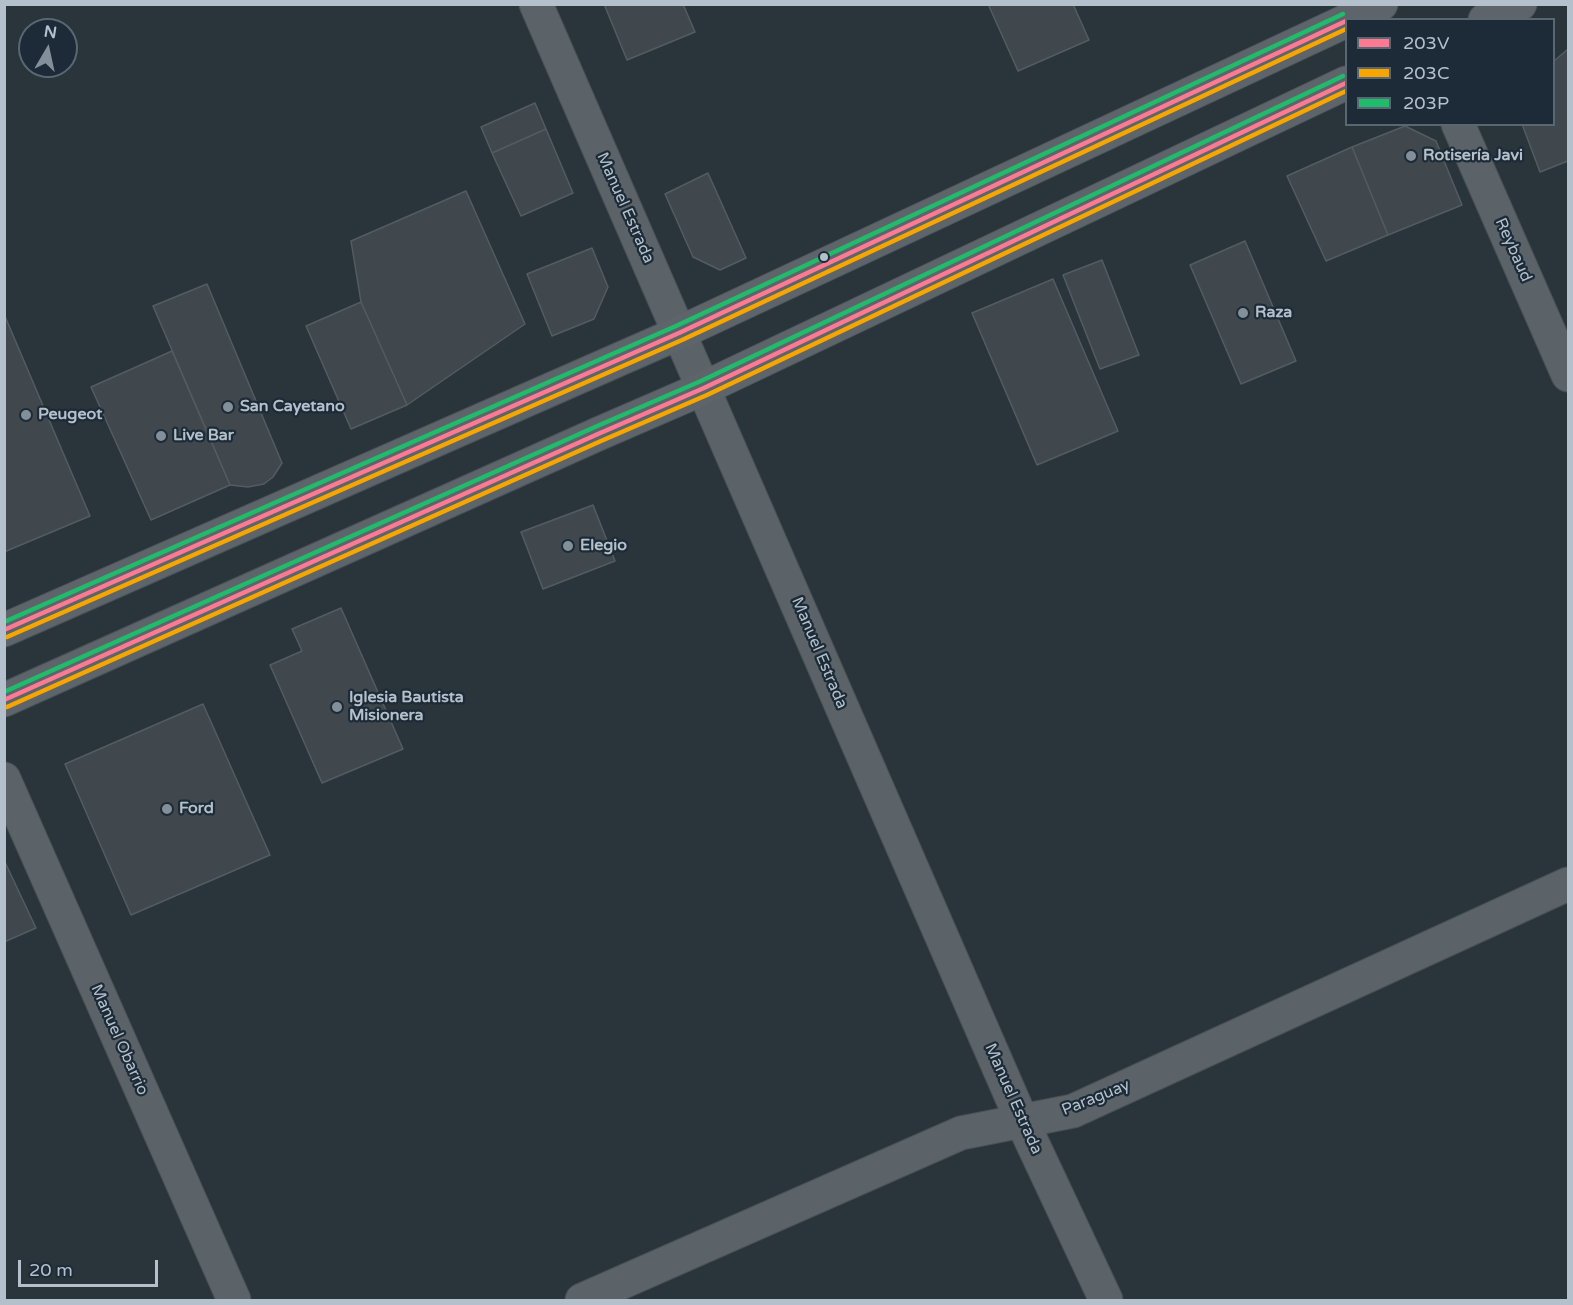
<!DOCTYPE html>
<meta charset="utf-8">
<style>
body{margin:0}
#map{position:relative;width:1573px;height:1305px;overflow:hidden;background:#2a343b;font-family:"Varela Round",sans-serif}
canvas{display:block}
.frame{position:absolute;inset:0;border:6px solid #b4c1cc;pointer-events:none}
.legend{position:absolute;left:1345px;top:18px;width:210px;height:108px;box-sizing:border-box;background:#1c2b37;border:2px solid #596773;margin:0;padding:8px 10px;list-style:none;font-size:18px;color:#b4c1cc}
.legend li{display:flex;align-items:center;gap:12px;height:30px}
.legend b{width:30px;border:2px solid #596773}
.north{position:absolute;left:18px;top:18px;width:60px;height:60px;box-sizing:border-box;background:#1c2b37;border:2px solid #596773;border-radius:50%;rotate:9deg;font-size:16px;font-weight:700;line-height:24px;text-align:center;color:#b4c1cc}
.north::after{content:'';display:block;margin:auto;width:21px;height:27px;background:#849099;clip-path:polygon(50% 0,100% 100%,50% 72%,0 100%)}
.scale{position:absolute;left:18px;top:1260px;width:140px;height:27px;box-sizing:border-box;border:3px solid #b4c1cc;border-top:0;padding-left:8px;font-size:18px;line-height:21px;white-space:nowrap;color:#b4c1cc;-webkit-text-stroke:4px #1c2b37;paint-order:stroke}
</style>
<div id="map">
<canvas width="1573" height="1305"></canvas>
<div class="frame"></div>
<ul class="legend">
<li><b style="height:8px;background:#fe7a93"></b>203V</li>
<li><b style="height:8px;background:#f7a600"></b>203C</li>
<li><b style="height:8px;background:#20bc6c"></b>203P</li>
</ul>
<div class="north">N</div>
<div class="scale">20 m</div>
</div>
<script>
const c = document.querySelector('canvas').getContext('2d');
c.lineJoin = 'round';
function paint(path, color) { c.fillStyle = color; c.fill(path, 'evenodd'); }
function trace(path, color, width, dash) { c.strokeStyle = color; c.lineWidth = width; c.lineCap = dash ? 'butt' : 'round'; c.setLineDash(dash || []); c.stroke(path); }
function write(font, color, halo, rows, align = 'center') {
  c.font = font + ' "Varela Round",sans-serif'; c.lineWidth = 4.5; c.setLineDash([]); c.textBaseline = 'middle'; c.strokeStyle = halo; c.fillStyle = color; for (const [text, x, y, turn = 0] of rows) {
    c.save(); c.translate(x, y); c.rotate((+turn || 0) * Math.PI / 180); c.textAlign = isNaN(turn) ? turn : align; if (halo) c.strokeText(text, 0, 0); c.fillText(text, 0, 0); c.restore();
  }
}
const building = new Path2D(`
 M604 4H683L695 32 627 60Z
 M988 4H1073L1089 40 1018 71Z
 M1568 49V161L1540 172 1522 124H1554V61Z
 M535 103 546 129 492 153 481 127Z
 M1405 126 1436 141 1462 205 1388 235 1352 147Z
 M546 129 573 193 521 216 492 153Z
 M1352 147 1388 235 1326 261 1287 176Z
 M708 173 746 258 720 270 693 257 665 194Z
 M466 191 525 324 407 405 361 302 351 241Z
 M1245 241 1296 361 1241 384 1190 265Z
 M592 248 608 287 594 319 552 336 527 274Z
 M1102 260 1139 355 1100 369 1063 275Z
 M1053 279 1118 431 1037 465 972 313Z
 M207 284 282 463 273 477 264 484 248 487 230 485 153 306Z
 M361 302 407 405 351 429 306 326Z
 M4 314 90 516 4 552Z
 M172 351 230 485 151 520 91 387Z
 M593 505 615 561 543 589 521 532Z
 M341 608 403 749 322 783 270 665 302 651 292 629Z
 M203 704 270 855 131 915 65 764Z
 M4 860 36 928 4 942Z`);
const minor = new Path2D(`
 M1458 124 1568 375
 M4 779 234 1300
 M582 1300 961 1133 1073 1111 1568 884`);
const tertiary = new Path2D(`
 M536 4 1022 1121 1106 1300`);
const primary = new Path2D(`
 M1349 20 1381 4
 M1485 20 1520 4
 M4 630 679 333 1346 21
 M4 700 598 434 704 388 1346 83`);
const bus1 = new Path2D(`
 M4 630 679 333 1346 21
 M4 700 598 434 704 388 1346 83`);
const bus2 = new Path2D(`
 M7 637 682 340 1346 29
 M7 707 601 441 707 395 1346 91`);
const bus3 = new Path2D(`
 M4 622 676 326 1343 14
 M4 692 595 427 701 381 1343 76`);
const markers = [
 [1411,156,6,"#849099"],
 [824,257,5,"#b4c1cc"],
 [1243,313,6,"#849099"],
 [228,407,6,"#849099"],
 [26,415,6,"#849099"],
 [161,436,6,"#849099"],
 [568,546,6,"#849099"],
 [337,707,6,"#849099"],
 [167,809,6,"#849099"]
];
const poiNames = [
 ["Rotisería Javi",1423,156],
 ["Raza",1255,313],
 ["San Cayetano",240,407],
 ["Peugeot",38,415],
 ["Live Bar",173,436],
 ["Elegio",580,546],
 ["Iglesia Bautista",349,698],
 ["Misionera",349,716],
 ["Ford",179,809]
];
const streetNames = [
 ["Manuel Estrada",625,208,66],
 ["Reybaud",1513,250,66],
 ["Manuel Estrada",819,653,67],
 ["Manuel Obarrio",119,1040,66],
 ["Paraguay",1096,1098,-22],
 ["Manuel Estrada",1013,1099,66]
];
paint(building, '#40484e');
trace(building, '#525c62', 1.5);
trace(minor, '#485055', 35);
trace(tertiary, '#485055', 35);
trace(primary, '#485157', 35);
trace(minor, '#5b6268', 33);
trace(tertiary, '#5b6268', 33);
trace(primary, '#5d656a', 33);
trace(bus1, '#fe7a93', 4.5);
trace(bus2, '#f7a600', 4.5);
trace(bus3, '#20bc6c', 4.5);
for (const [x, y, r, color] of markers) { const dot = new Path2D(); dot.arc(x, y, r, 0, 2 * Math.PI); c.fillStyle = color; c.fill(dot); trace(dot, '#1c2b37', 2); }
write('bold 16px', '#b4c1cc', '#1c2b37', poiNames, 'left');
write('16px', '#b4c1cc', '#1c2b37', streetNames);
</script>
